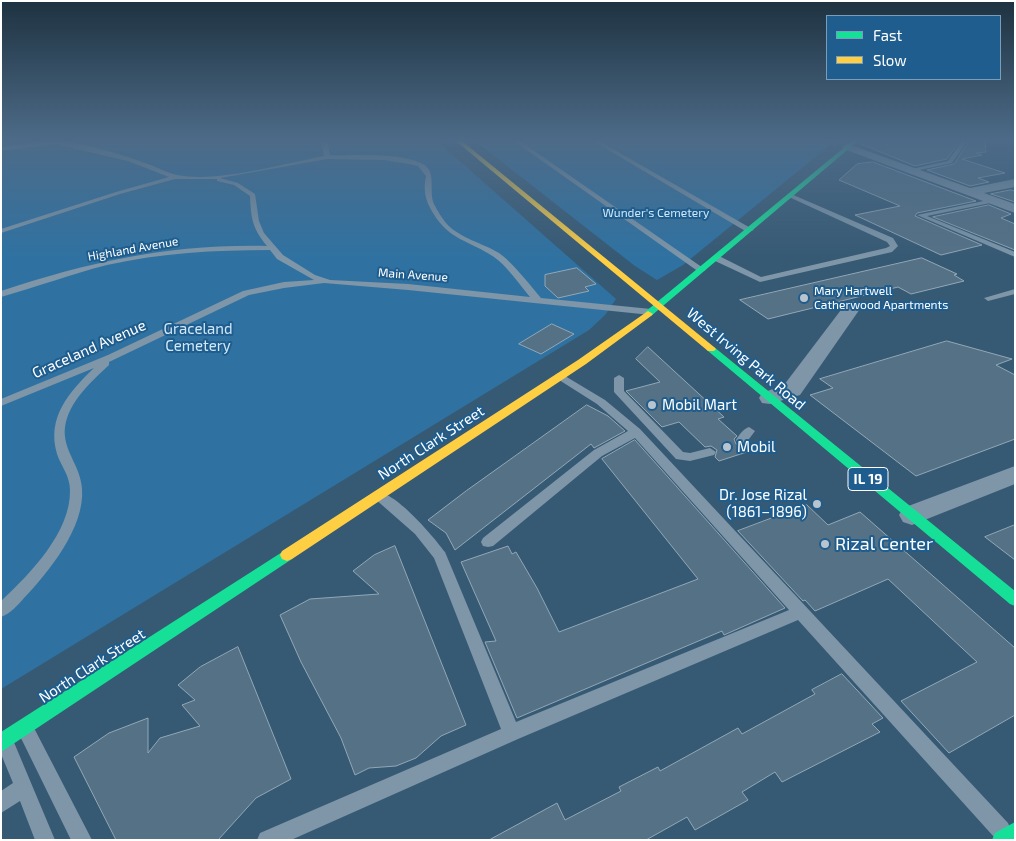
<!DOCTYPE html>
<meta charset="utf-8">
<style>
body{margin:0}
#map{position:relative;width:1016px;height:841px;overflow:hidden;background:#375a74;font-family:"Exo 2",sans-serif}
canvas{display:block}
.frame{position:absolute;inset:0;border:2px solid #fff;pointer-events:none}
.legend{position:absolute;left:826px;top:15px;width:175px;height:65px;box-sizing:border-box;background:#1e5d8d;border:1px solid #789ebb;margin:0;padding:6px 9px;list-style:none;font-size:15px;color:#fff}
.legend li{display:flex;align-items:center;gap:10px;height:25px}
.legend b{width:25px;border:1px solid #789ebb}
</style>
<div id="map">
<canvas width="1016" height="841"></canvas>
<div class="frame"></div>
<ul class="legend">
<li><b style="height:6px;background:#16e098"></b>Fast</li>
<li><b style="height:6px;background:#ffcf43"></b>Slow</li>
</ul>
</div>
<script>
const c = document.querySelector('canvas').getContext('2d');
c.lineJoin = 'round';
function paint(path, color) { c.fillStyle = color; c.fill(path, 'evenodd'); }
function trace(path, color, width, dash) { c.strokeStyle = color; c.lineWidth = width; c.lineCap = dash ? 'butt' : 'round'; c.setLineDash(dash || []); c.stroke(path); }
function write(font, color, halo, rows, align = 'center') {
  c.font = font + ' "Exo 2",sans-serif'; c.lineWidth = 4; c.setLineDash([]); c.textBaseline = 'middle'; c.strokeStyle = halo; c.fillStyle = color; for (const [text, x, y, turn = 0] of rows) {
    c.save(); c.translate(x, y); c.rotate((+turn || 0) * Math.PI / 180); c.textAlign = isNaN(turn) ? turn : align; if (halo) c.strokeText(text, 0, 0); c.fillText(text, 0, 0); c.restore();
  }
}
const green = new Path2D(`
 M1 141H437L616 299 605 315 589 330 1 689Z
 M475 141H835L683 265 657 280 635 266Z`);
const building = new Path2D(`
 M864 141H960L947 159 915 166 861 144Z
 M969 141H985L986 152 976 153 982 155 962 159 1005 173 978 178 989 182 970 186 927 170 954 164Z
 M873 162 976 201 917 213 915 216 982 245 941 255 855 215 900 206 839 180 857 164Z
 M1011 190 1015 191V202L991 194Z
 M989 205 1011 214 1001 218 1015 224V250L933 217Z
 M922 258 957 274 954 275 964 281 911 294 898 287 768 319 740 300Z
 M577 268 596 284 585 287 589 291 558 298 545 286V275Z
 M552 324 574 334 541 354 519 344Z
 M947 341 1012 359 996 365 1015 375V439L916 476 810 395 833 388 820 379Z
 M648 347 724 417 718 419 737 436 734 439 736 444 747 445 753 450 719 461 715 457 717 450 711 446 705 447 679 422 662 427 626 391 660 382 636 359Z
 M587 405 608 416 625 431 594 448 591 444 455 550 446 533 428 520 466 491Z
 M635 440 785 608 724 635 722 631 517 718 485 642 496 641 461 562 508 546 512 554 516 552 537 588 559 632 698 579 602 459Z
 M807 505 828 525 860 512 1015 648V715L949 753 901 701 977 662 888 579 815 611 805 600 803 601 738 531Z
 M1015 525V560L985 537Z
 M395 546 466 725 441 736 416 758 396 766 369 768 355 775 341 738 301 662 280 615 310 599 379 594 353 571 374 555Z
 M238 647 291 779 256 798 218 840H116L74 757 109 733 148 718V753L160 738 200 726 182 705 195 700 178 685 200 667Z
 M842 674 883 718 872 724 880 732 782 782 775 772 742 792 748 800 695 830 687 817 646 840H489L557 803 565 820 621 791 619 787 658 767 660 771 738 728 742 734 815 694 812 690Z`);
const lane = new Path2D(`
 M48 141C81 141 117 153 148 164 157 167 167 173 177 175 218 183 282 164 324 156L321 141H327L330 155C358 156 393 152 421 163 438 170 428 190 434 204 437 210 442 218 446 223 459 238 483 243 499 253 511 261 531 286 541 298L651 309 655 312 651 315 408 290 324 283 284 288 249 295 109 362V365C91 382 69 401 65 427 62 450 81 466 82 489 85 527 49 572 24 598 18 605 10 614 1 617V601C30 574 71 532 70 490 70 476 61 466 57 454 46 418 69 392 94 368L1 406V399L108 355 243 291 284 282 314 280 277 259 270 250C215 250 161 253 107 265 71 274 37 287 1 297V291C93 261 170 244 267 246 252 228 251 218 250 196L234 185 217 181V179H175L120 194 1 233V229L116 192 169 177 128 161 55 144 1 151V147ZM327 159 384 160 409 164 418 166 426 176C423 190 425 200 433 213 450 241 469 240 494 257 507 266 520 285 530 297L408 284 330 280 315 275 283 255 264 233 259 221 255 194 238 183 220 178Z
 M514 141H520L706 270 699 272Z
 M593 141H599L754 230 747 232Z
 M962 141H967L952 163 910 172 907 170 948 161Z
 M791 194 893 238 898 246 892 252 760 282 713 260V256H719L761 277 886 248 890 246 887 242 789 197 788 196Z
 M993 199 996 201 995 202 927 216 1015 252V257L917 215Z
 M1015 289V294L988 301 984 298Z
 M560 373 605 400 640 429 1008 823 1011 830 1008 837 1001 840 994 837 798 620 518 739 291 840H257L260 833 501 729 434 558 415 534 374 498 373 495 374 492C392 487 435 538 445 552L516 722 789 610 635 438 602 456 493 546 488 547 483 546 481 542 483 538 594 450 628 431 597 404 556 378 555 376 556 374Z
 M619 375 624 378V391L683 452 690 453 710 448 716 452 714 455 690 461 676 459 614 392V378Z
 M749 427 755 431 746 443H738L736 440C739 435 743 429 749 427Z
 M28 725 34 728 92 840H71L19 734 22 728Z
 M7 737 13 740 55 840H35L20 801 1 813V791L13 783 1 754V739Z`);
const street = new Path2D(`
 M848 144 970 188 1015 179V187L984 193 1015 204V213L844 149 842 147 844 145Z
 M853 301 859 302 862 306 800 395 770 404 762 403 759 398 762 393 784 385 847 302Z
 M1015 466V484L912 525 903 522 899 515 903 508Z`);
const fast = new Path2D(`
 M852 141H858L651 316H645V312Z
 M711 346 714 347 1015 591V606L1010 604 708 351 706 349 708 347Z
 M287 549 292 551 294 555 292 559 1 752V732Z
 M1015 822V840H992L995 833Z`);
const slow = new Path2D(`
 M456 141H462L714 347 716 349 714 351H708Z
 M648 311 653 314 651 316 586 364 292 559 287 561 282 559 280 555 282 551 578 360Z`);
const markers = [
 [804,298,5,"#b9c5ce"],
 [652,405,5,"#b9c5ce"],
 [727,447,5,"#b9c5ce"],
 [817,504,5,"#b9c5ce"],
 [825,544,5,"#b9c5ce"]
];
const farParknames = [
 ["Wunder's Cemetery",656,213]
];
const farStreetnames = [
 ["Highland Avenue",133,249,-10],
 ["Main Avenue",413,275,4]
];
const farPoinames = [
 ["Mary Hartwell",814,291],
 ["Catherwood Apartments",814,305]
];
const shields = [
 [868,479,40]
];
const shieldNames = [
 ["IL 19",868,479]
];
const parkNames = [
 ["Graceland",198,329],
 ["Cemetery",198,346]
];
const streetNames = [
 ["Graceland Avenue",89,349,-24],
 ["West Irving Park Road",746,359,40],
 ["North Clark Street",431,443,-33],
 ["North Clark Street",92,666,-33]
];
const poiNames = [
 ["Mobil Mart",662,405],
 ["Mobil",737,447],
 ["Dr. Jose Rizal",807,495,"right"],
 ["(1861–1896)",807,512,"right"]
];
const nearPoinames = [
 ["Rizal Center",835,544]
];
paint(green, '#2f72a2');
paint(building, '#557186');
trace(building, '#92a7b6', 1);
paint(lane, '#7e96a8');
paint(street, '#7e96a8');
paint(fast, '#16e098');
paint(slow, '#ffcf43');
const sky = c.createLinearGradient(0, 0, 0, 259);
sky.addColorStop(0, '#1e3240');
sky.addColorStop(0.54, '#4d6b88');
sky.addColorStop(1, '#4d6b8800');
c.fillStyle = sky;
c.fillRect(0, 0, 1016, 259);
for (const [x, y, r, color] of markers) { const dot = new Path2D(); dot.arc(x, y, r, 0, 2 * Math.PI); c.fillStyle = color; c.fill(dot); trace(dot, '#1e5d8d', 2); }
write('12px', '#d0e8f9', '#1e5d8d', farParknames);
write('12px', '#fff', '#1e5d8d', farStreetnames);
write('12px', '#fff', '#1e5d8d', farPoinames, 'left');
for (const [x, y, w] of shields) { const box = new Path2D(); box.roundRect(x - w / 2, y - 11.5, w, 23, 4); c.fillStyle = '#1e5d8d'; c.fill(box); trace(box, '#fff', 1); }
write('bold 14px', '#fff', null, shieldNames);
write('15px', '#d0e8f9', '#1e5d8d', parkNames);
write('15px', '#fff', '#1e5d8d', streetNames);
write('15px', '#fff', '#1e5d8d', poiNames, 'left');
write('18px', '#fff', '#1e5d8d', nearPoinames, 'left');
</script>
